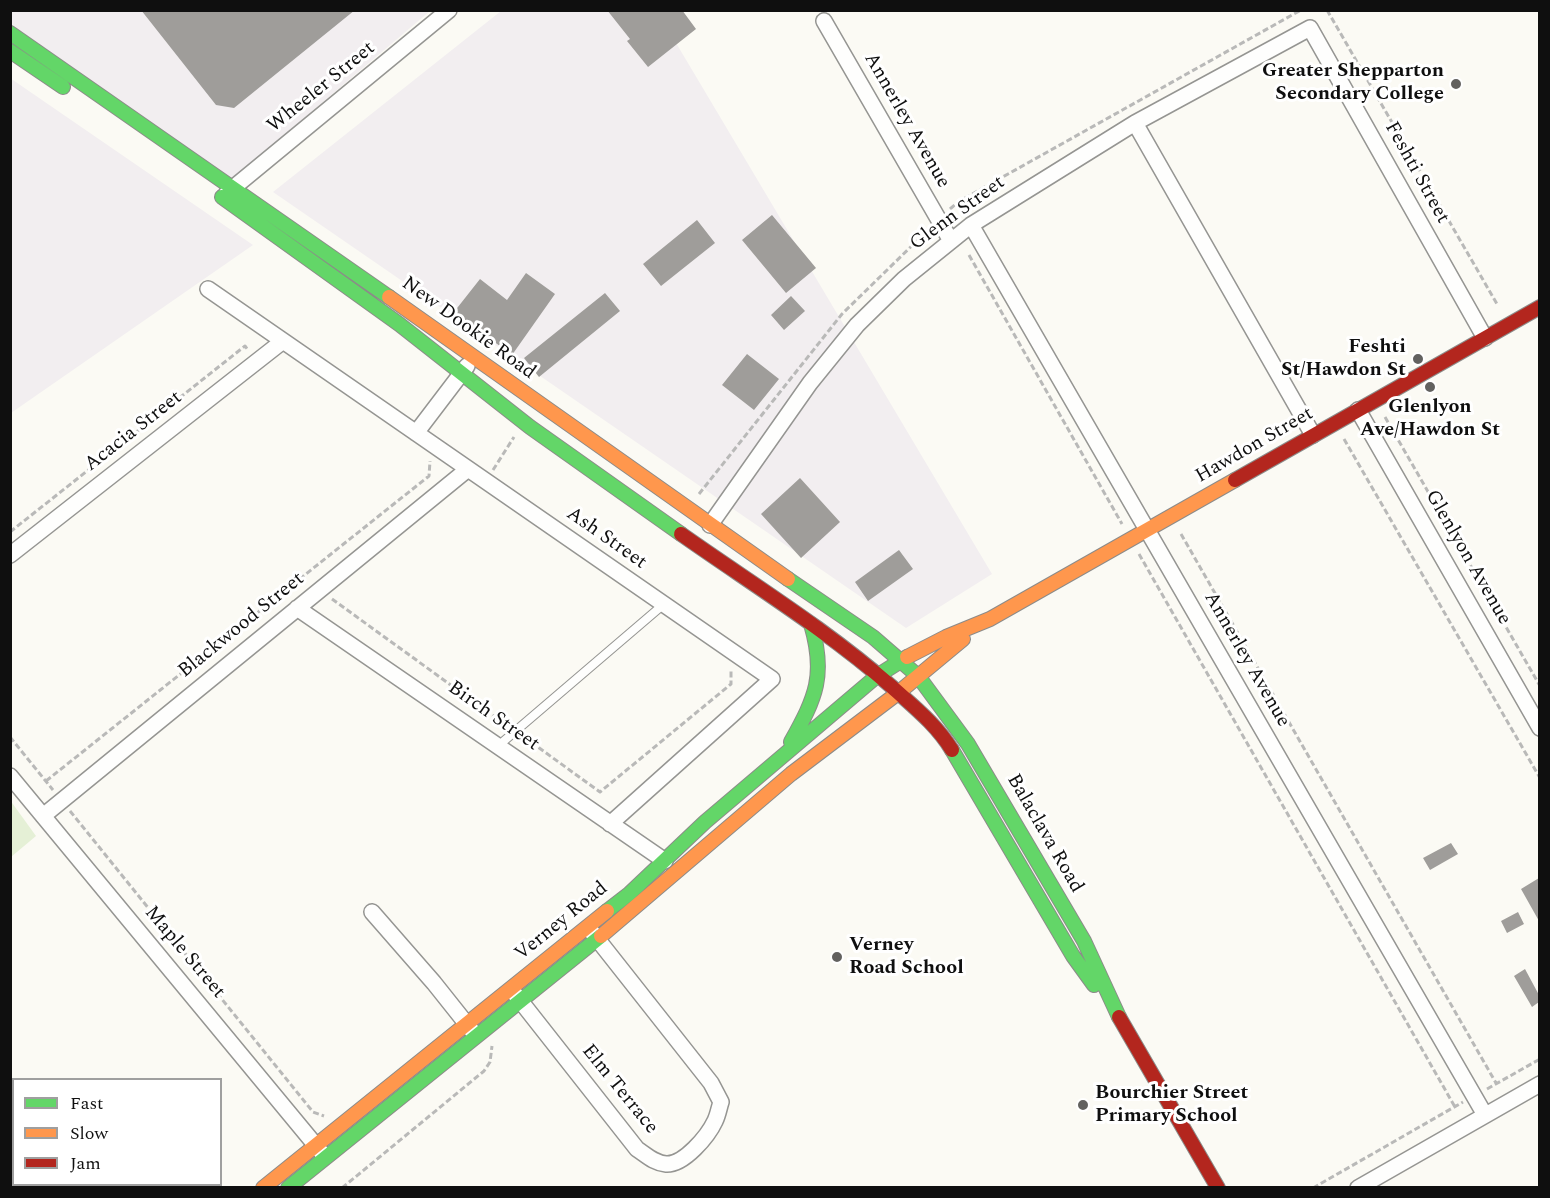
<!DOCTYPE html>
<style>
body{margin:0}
#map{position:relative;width:1550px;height:1198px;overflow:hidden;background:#fbfaf4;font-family:Spectral,serif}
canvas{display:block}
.frame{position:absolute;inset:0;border:12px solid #0f0f0f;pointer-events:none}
.legend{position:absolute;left:12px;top:1078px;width:210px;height:108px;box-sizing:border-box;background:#fff;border:2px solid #9f9f9f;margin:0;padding:8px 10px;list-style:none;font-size:18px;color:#0f0f0f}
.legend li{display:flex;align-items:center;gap:12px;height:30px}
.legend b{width:30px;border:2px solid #9f9f9f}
</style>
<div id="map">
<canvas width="1550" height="1198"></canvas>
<div class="frame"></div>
<ul class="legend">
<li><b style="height:8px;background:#63d668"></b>Fast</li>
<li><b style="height:8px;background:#ff974d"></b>Slow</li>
<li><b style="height:8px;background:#b3261e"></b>Jam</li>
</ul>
</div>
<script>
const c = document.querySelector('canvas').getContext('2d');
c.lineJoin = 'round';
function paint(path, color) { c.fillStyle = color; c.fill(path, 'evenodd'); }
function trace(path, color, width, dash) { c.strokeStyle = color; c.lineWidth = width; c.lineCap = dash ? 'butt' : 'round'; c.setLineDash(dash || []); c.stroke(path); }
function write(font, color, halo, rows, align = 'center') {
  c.font = font + ' Spectral,serif'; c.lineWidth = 6; c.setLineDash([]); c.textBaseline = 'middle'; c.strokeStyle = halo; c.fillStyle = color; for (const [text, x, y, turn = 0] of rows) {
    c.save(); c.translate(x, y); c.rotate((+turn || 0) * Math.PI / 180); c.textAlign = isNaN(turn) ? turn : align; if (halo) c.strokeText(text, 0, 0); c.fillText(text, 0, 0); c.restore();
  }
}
const industrial = new Path2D(`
 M11 10 430 11 229 182 11 26Z
 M501 11H657L992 574 906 628 273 192Z
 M10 78 253 245 11 413H10Z`);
const green = new Path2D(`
 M10 800 36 836 11 857H10Z`);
const building = new Path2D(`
 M141 10H355L234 108 216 105Z
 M607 10H682L696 29 648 67 627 41 630 39Z
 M772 215 816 268 786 293 742 240Z
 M697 220 715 243 661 286 643 264Z
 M526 273 555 294 512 355 454 312 480 279 507 300Z
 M605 293 620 311 539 377 524 358Z
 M791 296 805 311 784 330 771 315Z
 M747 354 779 379 754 410 722 385Z
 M800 478 840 522 801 558 761 514Z
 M899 550 913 569 868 601 855 582Z
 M1451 843 1458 854 1430 870 1423 858Z
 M1539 878V921L1521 889Z
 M1518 912 1524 924 1507 933 1501 921Z
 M1525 969 1539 995V1002L1532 1007 1514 976Z`);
const path = new Path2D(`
 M1327 10 1497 304
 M950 209 958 202 1301 10
 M969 255 1122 524
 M1385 417 1540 686
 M1344 439 1540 778
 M493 470 514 437
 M699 494 842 314 928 230
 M10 532 245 346 248 350
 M1181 534 1496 1083
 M1139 554 1455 1107
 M332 599 506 725
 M10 737 53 790
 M524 737 600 792 731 684V669
 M46 781 429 476 430 461
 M70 811 313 1112 324 1116
 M10 1087 14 1091
 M1487 1089 1540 1059
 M10 1137 14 1140
 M50 1184 52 1188
 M342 1188 484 1071 490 1062 492 1046
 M1313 1188 1463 1102`);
const lane = new Path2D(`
 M498 746 664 604`);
const street = new Path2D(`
 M824 21 951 241
 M1135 123 1313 435
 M227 193 449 10
 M971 225 1485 1115
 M208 289 772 679 610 824
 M1358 410 1540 728
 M416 433 467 366
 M710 525 810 383 857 325 904 279 971 225 1135 123 1310 28 1485 338
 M10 555 283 341
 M297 608 665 861
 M10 776 322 1153
 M43 816 468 469
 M372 912 434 983 473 1032
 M515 994 637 1149C646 1155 654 1163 666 1164 684 1165 708 1136 715 1121 718 1115 719 1108 721 1102L711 1083 591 931
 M10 1110 14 1113
 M71 1184 74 1188
 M1358 1188 1540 1084`);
const fast = new Path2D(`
 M10 33 389 297
 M10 51 63 87
 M222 197 399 324 530 427 681 534
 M788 579 873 637 918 676 968 744 1084 941 1119 1017
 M791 742C816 697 826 675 811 624
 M952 750 1073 956 1094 985
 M607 911 629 894 705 822 877 676 907 657
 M288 1188 601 936`);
const slow = new Path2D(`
 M389 297 788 579
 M907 657 946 637 990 619 1235 480
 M601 936 791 774 898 693 963 639
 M263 1188 607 911`);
const jam = new Path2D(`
 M1235 480 1540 307
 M681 534C752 584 827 630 892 687 914 707 936 724 952 750
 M1119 1017 1218 1188`);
const markers = [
 [1456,84,6,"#62615f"],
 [1418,359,6,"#62615f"],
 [1430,387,6,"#62615f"],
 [837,957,6,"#62615f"],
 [1083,1105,6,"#62615f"]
];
const poiNames = [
 ["Greater Shepparton",1444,72],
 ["Secondary College",1444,95],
 ["Feshti",1406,348],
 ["St/Hawdon St",1406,371],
 ["Glenlyon",1430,408,"center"],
 ["Ave/Hawdon St",1430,431,"center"],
 ["Verney",849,946,"left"],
 ["Road School",849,969,"left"],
 ["Bourchier Street",1095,1094,"left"],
 ["Primary School",1095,1117,"left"]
];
const streetNames = [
 ["Wheeler Street",322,88,-39],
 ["Annerley Avenue",906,121,60],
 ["Feshti Street",1416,173,61],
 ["Glenn Street",958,214,-36],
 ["New Dookie Road",468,329,36],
 ["Acacia Street",134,432,-38],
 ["Hawdon Street",1255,446,-30],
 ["Ash Street",606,539,35],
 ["Glenlyon Avenue",1467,558,60],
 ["Blackwood Street",242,626,-39],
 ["Annerley Avenue",1246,660,60],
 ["Birch Street",493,717,35],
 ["Balaclava Road",1044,834,60],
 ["Verney Road",562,922,-39],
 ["Maple Street",184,953,50],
 ["Elm Terrace",619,1090,51]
];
paint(industrial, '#f2eef0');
paint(green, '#e5f0d6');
paint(building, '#9f9d9a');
trace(lane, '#959592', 10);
trace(street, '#959592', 18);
trace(fast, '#8c8b89', 16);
trace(slow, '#8c8b89', 16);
trace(jam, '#8c8b89', 16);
trace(path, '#b9b9b8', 3, [6, 3]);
trace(lane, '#fefefd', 8);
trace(street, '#fefefd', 15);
trace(fast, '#63d668', 14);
trace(slow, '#ff974d', 14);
trace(jam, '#b3261e', 14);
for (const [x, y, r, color] of markers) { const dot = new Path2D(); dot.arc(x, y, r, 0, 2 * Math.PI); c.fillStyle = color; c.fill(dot); trace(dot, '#fff', 2); }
write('bold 20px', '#0f0f0f', '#fff', poiNames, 'right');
write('20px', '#0f0f0f', '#fff', streetNames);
</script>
